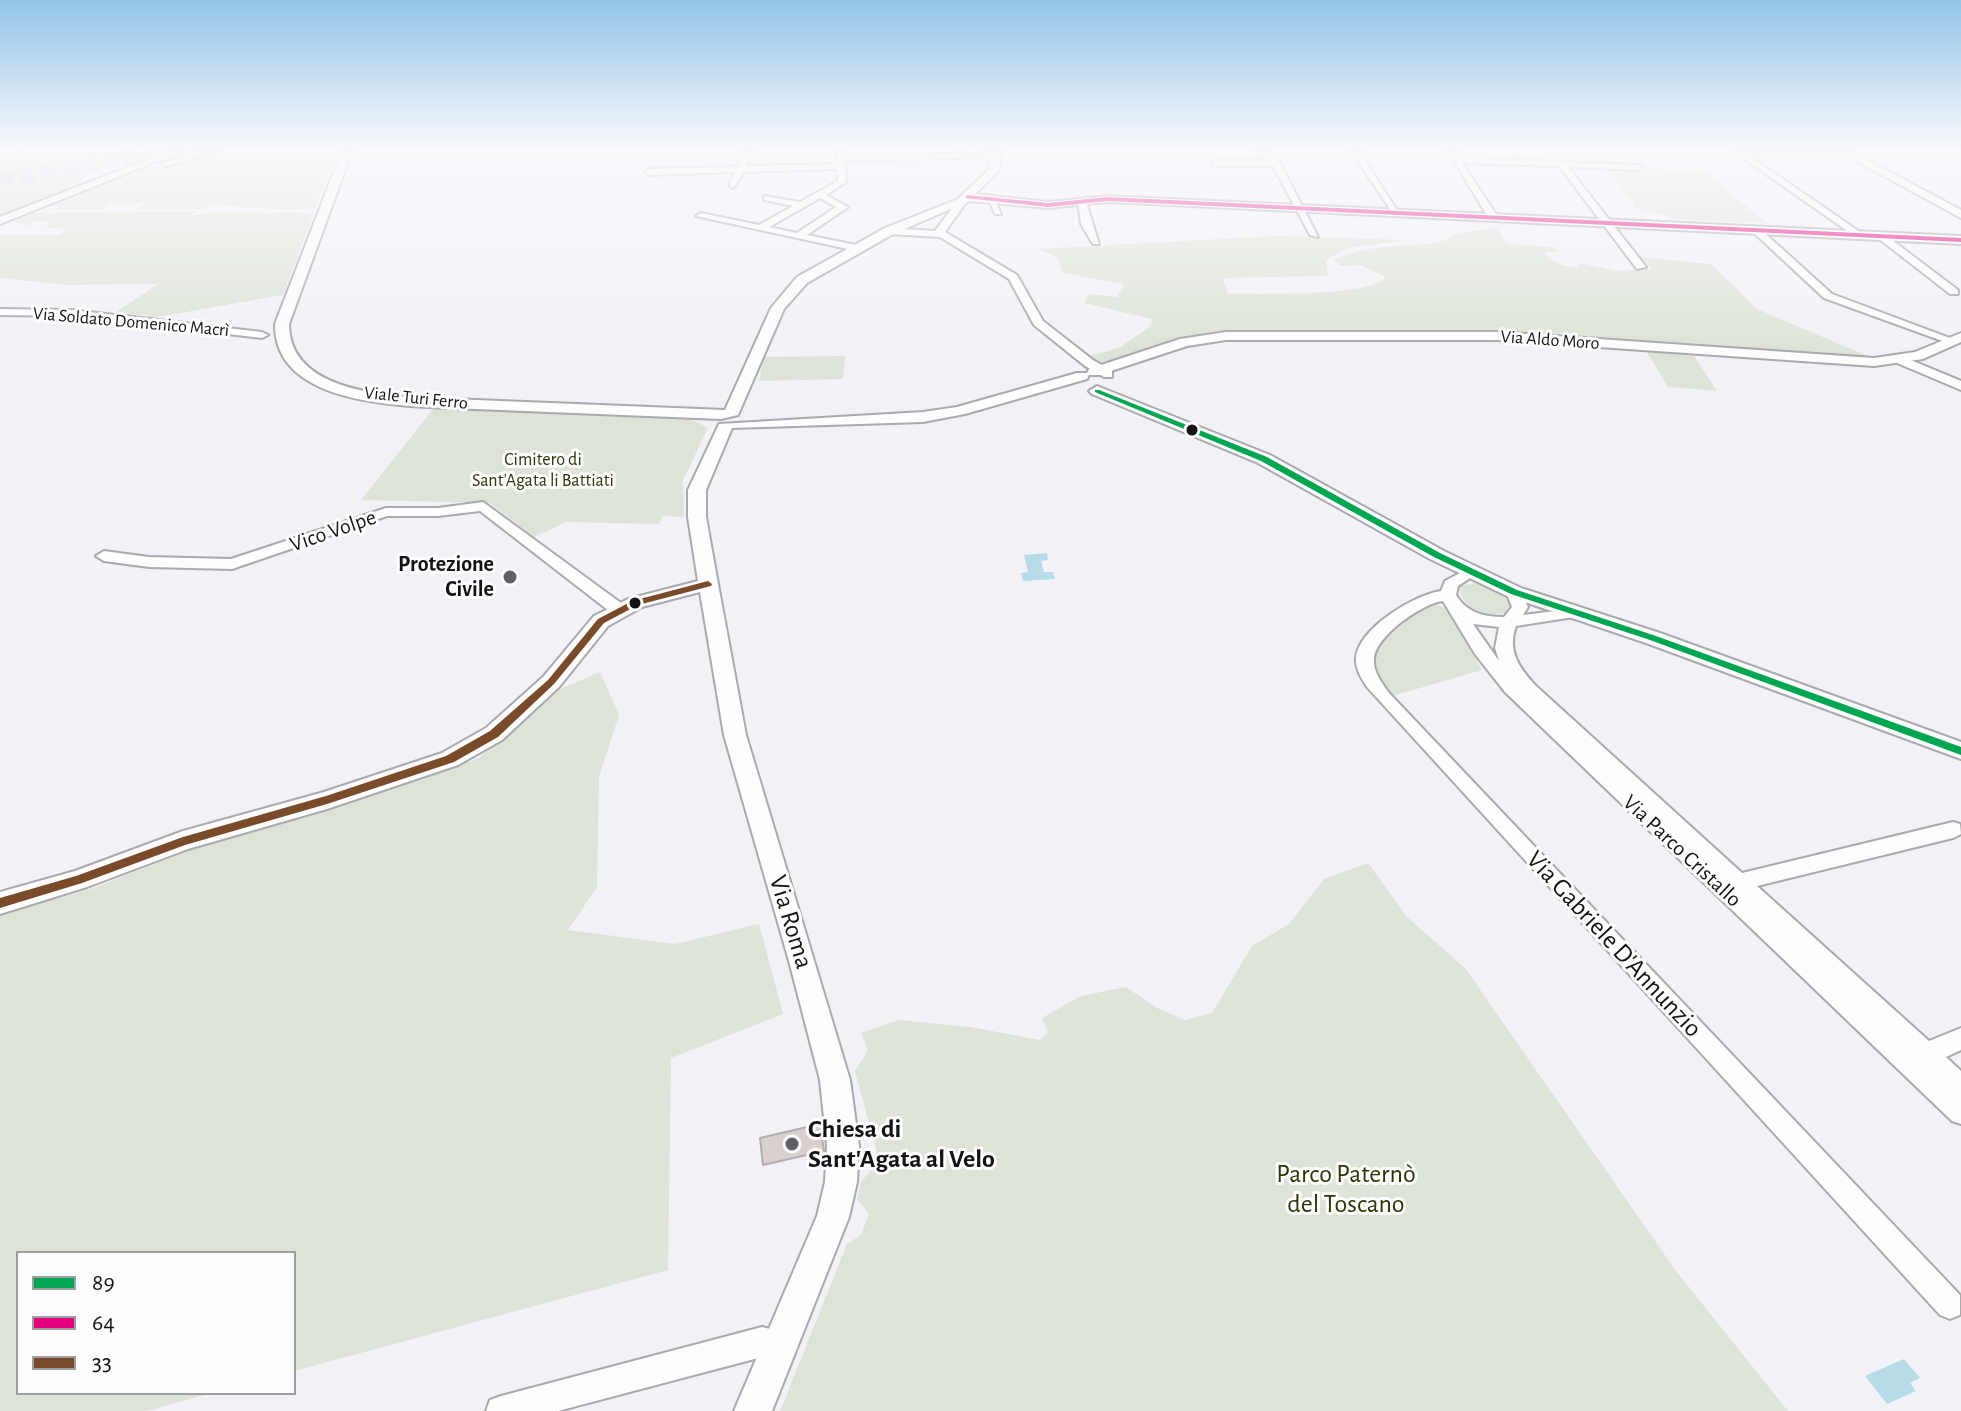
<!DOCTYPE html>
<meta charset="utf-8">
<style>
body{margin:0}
#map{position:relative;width:1961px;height:1411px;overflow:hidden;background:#f2f1f8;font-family:"Alegreya Sans",sans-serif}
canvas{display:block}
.legend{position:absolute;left:16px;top:1251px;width:280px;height:144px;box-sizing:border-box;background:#fdfdfd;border:2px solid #9f9fa1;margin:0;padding:10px 14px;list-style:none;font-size:24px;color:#131217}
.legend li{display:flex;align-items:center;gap:16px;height:40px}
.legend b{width:40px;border:2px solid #9f9fa1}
</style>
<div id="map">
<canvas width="1961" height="1411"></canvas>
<ul class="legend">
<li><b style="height:10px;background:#00a651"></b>89</li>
<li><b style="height:10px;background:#e5007d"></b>64</li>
<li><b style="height:10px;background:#7a4b2a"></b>33</li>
</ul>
</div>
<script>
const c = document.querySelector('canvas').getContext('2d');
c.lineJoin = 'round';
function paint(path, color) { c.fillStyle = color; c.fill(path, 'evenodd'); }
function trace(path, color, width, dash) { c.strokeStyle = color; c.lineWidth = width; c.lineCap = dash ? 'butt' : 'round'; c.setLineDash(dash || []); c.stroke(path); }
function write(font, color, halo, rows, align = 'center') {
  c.font = font + ' "Alegreya Sans",sans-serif'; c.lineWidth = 6; c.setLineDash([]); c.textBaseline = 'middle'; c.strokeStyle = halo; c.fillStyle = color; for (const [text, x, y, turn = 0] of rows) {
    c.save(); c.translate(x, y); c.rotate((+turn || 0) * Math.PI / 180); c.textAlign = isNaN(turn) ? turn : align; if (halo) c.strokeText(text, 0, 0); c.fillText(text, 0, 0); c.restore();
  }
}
const green = new Path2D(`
 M24 151H162C143 165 112 164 88 169L82 181 38 203 0 217V154Z
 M226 151H339L315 208 288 210 216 205 200 209H139L145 203 111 204 101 210H51L58 206 50 205 140 170Z
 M1602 167 1707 172 1766 223 1682 220 1634 208 1632 205 1635 204Z
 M196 211 192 215 214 212 314 213 283 295 146 319 148 315 113 314 158 284 68 285 0 278V235H61L65 229 44 227 51 222 35 221 26 226 13 221 33 213Z
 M1496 228 1507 244 1554 247 1559 252H1544C1554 263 1562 266 1576 268L1581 263 1617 271 1651 269 1641 257 1711 264 1757 309 1870 357H1830L1483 331 1232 332 1175 340 1117 362 1096 361 1088 356 1119 348 1151 326 1152 319 1084 303 1088 294 1117 297 1124 284 1063 273 1057 257 1037 249 1277 236 1407 240 1348 248 1326 260 1328 276 1223 278 1228 294C1259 293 1367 298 1386 277L1360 265 1340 266 1334 260C1364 246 1396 246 1428 244 1440 244 1448 237 1458 234 1471 231 1484 230 1496 228Z
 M1647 352 1694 356 1717 391 1668 387Z
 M845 356 843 379 759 381 764 357Z
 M434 408 689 418 708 428 683 480 684 517 663 516 659 524 566 522 534 537 490 503 361 500Z
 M1477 583 1508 596 1510 610C1491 621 1460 610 1459 586Z
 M1438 605 1446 609 1482 670 1392 696 1372 670 1374 648 1423 607Z
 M600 672 619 715 599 777 597 887 568 930 675 944 759 924 783 1014 671 1058 668 1270 294 1371V1253H18V1393H212L146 1411H0V915L94 888 191 849 421 780 479 758 558 690Z
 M1368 863 1407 917 1465 968 1676 1271 1788 1411H780L847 1244 861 1235 869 1214 857 1199 861 1182 879 1160 855 1071 868 1050 861 1033 898 1020 970 1027 1040 1040 1048 1032 1042 1018 1081 996 1126 987 1157 1008 1185 1020 1212 1013 1252 946 1289 924 1324 879Z`);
const water = new Path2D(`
 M1047 553 1048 560 1041 561 1044 572H1053L1055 579 1023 581 1021 573 1028 572 1024 555Z
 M1904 1359 1920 1378 1910 1383 1916 1391 1887 1404 1865 1376Z`);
const building = new Path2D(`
 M820 1124 824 1151 763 1165 760 1138Z`);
const highwayTunnel = new Path2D(`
 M0 180 165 151`);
const minor = new Path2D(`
 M745 151H753L746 166 837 164V154L841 152 845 156 996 153 1000 155 996 157 845 161 846 182 826 195 848 207 807 235 861 246V250L857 251 696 216 701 213 759 225 793 206 764 200V196L800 202 838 181 837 169 744 172 733 188 729 185 735 172 649 175 645 172 649 169 737 167ZM820 198 836 207 797 233 769 227Z
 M1257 151H1266L1279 161 1318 237 1310 235 1273 166H1216L1212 163 1216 160H1268Z
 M1351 151H1359L1400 215H1394Z
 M1448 151H1454L1459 158 1555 161 1558 157 1564 162 1641 165 1638 170 1568 167 1646 267 1637 269 1559 166 1462 163 1498 217 1493 220 1488 217Z
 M1733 151H1850L1847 155H1748L1864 235 1856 237Z
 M988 198H994L1001 214H995Z
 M959 199 967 201 945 232 1017 275 1043 321 1093 360 1112 371V377H1104L1085 366 1034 325 1009 279 940 237 889 234 884 231 889 228 935 231Z
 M1078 200 1086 202 1099 244H1093L1081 224Z
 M1753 228H1759L1832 294 1958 341 1948 343 1824 298 1753 232Z
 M1878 234H1884L1958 290V294H1950L1878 238Z
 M0 309 72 310 262 332 268 335 262 338 72 316 0 315Z
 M1901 356 1961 381V390L1897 363 1895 360Z
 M483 502 625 606 627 610 625 614H613L480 511 438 516H387L232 569 149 567 104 561 96 556 104 551 149 557 231 559 386 508H438Z
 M1471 567 1479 572 1458 586 1456 595C1467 613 1484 617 1504 617L1512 607 1506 592 1514 587 1520 589 1528 607 1523 615 1580 608 1582 612 1580 616 1516 626C1507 651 1519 668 1536 686L1742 873 1953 822 1960 824 1961 834 1953 838 1757 886 1929 1041 1961 1028V1050L1946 1057 1961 1071V1124L1952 1121 1505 692 1475 654 1443 601C1423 603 1375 636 1374 659 1373 672 1382 683 1389 693L1960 1295V1315L1950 1319 1940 1315 1367 687C1362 679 1355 669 1356 658 1359 628 1414 595 1441 591L1445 581ZM1473 624 1499 627 1495 648 1499 661Z
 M762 1327 790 1334 795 1344 790 1354 780 1359 762 1357 558 1411H486L490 1400 501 1396Z`);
const major = new Path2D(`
 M169 151H183L0 224V217Z
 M204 151H222L166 166 161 163Z
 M342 151H352L289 324C289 389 378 395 426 398L725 410 771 308 797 277 885 228 958 199 989 169 991 151H1001L999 170 975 194 1048 202 1108 196 1961 236V244L1108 202 1048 208 969 201 893 234 807 283 784 309 738 415 721 419 426 407C374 404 274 396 275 324Z
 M1838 151H1851L1961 210V218Z
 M1226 332H1497L1874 358 1915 352 1961 333V342L1923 359 1874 366 1497 340H1226L1187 346 1099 375H1089L1087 379 965 414 923 422 732 428 706 490V517L718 584 746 735 850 1080 859 1146 857 1182 849 1217 772 1411H734L817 1216 825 1182 827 1146 820 1080 789 961 724 735 700 592 642 607 608 626 559 687 502 740 458 765 327 809 188 849 87 887 0 914V892L75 871 183 831 324 792 442 753 486 728 543 677 594 616 628 599 698 581 688 517V490L719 424 923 412 957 407 1077 373H1087L1089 369 1180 339Z
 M1097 386 1270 455 1444 551 1521 588 1660 633 1961 742V759L1646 643 1507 596 1430 559 1258 463 1092 394 1089 391Z`);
const bus1 = new Path2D(`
 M1095 390H1099L1267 457 1440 553 1517 590 1656 636 1961 747V755L1650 640 1511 594 1434 557 1261 461 1095 392Z`);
const bus2 = new Path2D(`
 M967 195 1048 203 1108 197 1961 238V242L1108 201 1048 207 965 198Z`);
const bus3 = new Path2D(`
 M708 581 712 584 711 586 638 605 604 623 554 684 498 737 454 762 327 804 185 845 82 883 0 908V898L76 876 183 837 326 796 446 756 490 731 548 680 598 619 632 601Z`);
const markers = [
 [1192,430,7,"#131217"],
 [510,577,8,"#616066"],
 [635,603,7,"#131217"],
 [792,1144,8,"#616066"]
];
const farStreetnames = [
 ["Via Soldato Domenico Macrì",131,322,5],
 ["Via Aldo Moro",1550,340,4],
 ["Viale Turi Ferro",416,398,6]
];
const farParknames = [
 ["Cimitero di",543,460],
 ["Sant'Agata li Battiati",543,481]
];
const streetNames = [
 ["Vico Volpe",333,531,-19],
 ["Via Parco Cristallo",1682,851,43]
];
const poiNames = [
 ["Protezione",494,564],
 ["Civile",494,589]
];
const nearStreetnames = [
 ["Via Roma",791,922,73],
 ["Via Gabriele D'Annunzio",1614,944,47]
];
const nearPoinames = [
 ["Chiesa di",808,1129],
 ["Sant'Agata al Velo",808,1159]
];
const nearParknames = [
 ["Parco Paternò",1346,1174],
 ["del Toscano",1346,1204]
];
paint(green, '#dde3d6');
paint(water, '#b6dbe9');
paint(building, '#d8d1ce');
trace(building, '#b1aeb0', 2);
trace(highwayTunnel, '#d1d0d6', 14, [14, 7]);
trace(minor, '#a9a9ae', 4);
trace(major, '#a9a9ae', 4);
paint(minor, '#fdfdfe');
paint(major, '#fdfdfe');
paint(bus1, '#00a651');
paint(bus2, '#e5007d');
paint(bus3, '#7a4b2a');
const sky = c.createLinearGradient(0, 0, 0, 349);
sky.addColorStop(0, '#94c4e8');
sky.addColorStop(0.43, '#f9f9fc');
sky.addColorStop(1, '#f9f9fc00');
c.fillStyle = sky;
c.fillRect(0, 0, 1961, 349);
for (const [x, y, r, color] of markers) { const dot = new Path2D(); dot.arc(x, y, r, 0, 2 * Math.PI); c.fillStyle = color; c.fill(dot); trace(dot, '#fdfdfd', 3); }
write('18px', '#131217', '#fdfdfd', farStreetnames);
write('18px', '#293706', '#fdfdfd', farParknames);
write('22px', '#131217', '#fdfdfd', streetNames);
write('bold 22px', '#131217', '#fdfdfd', poiNames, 'right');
write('26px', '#131217', '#fdfdfd', nearStreetnames);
write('bold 26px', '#131217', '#fdfdfd', nearPoinames, 'left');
write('26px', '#293706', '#fdfdfd', nearParknames);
</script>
